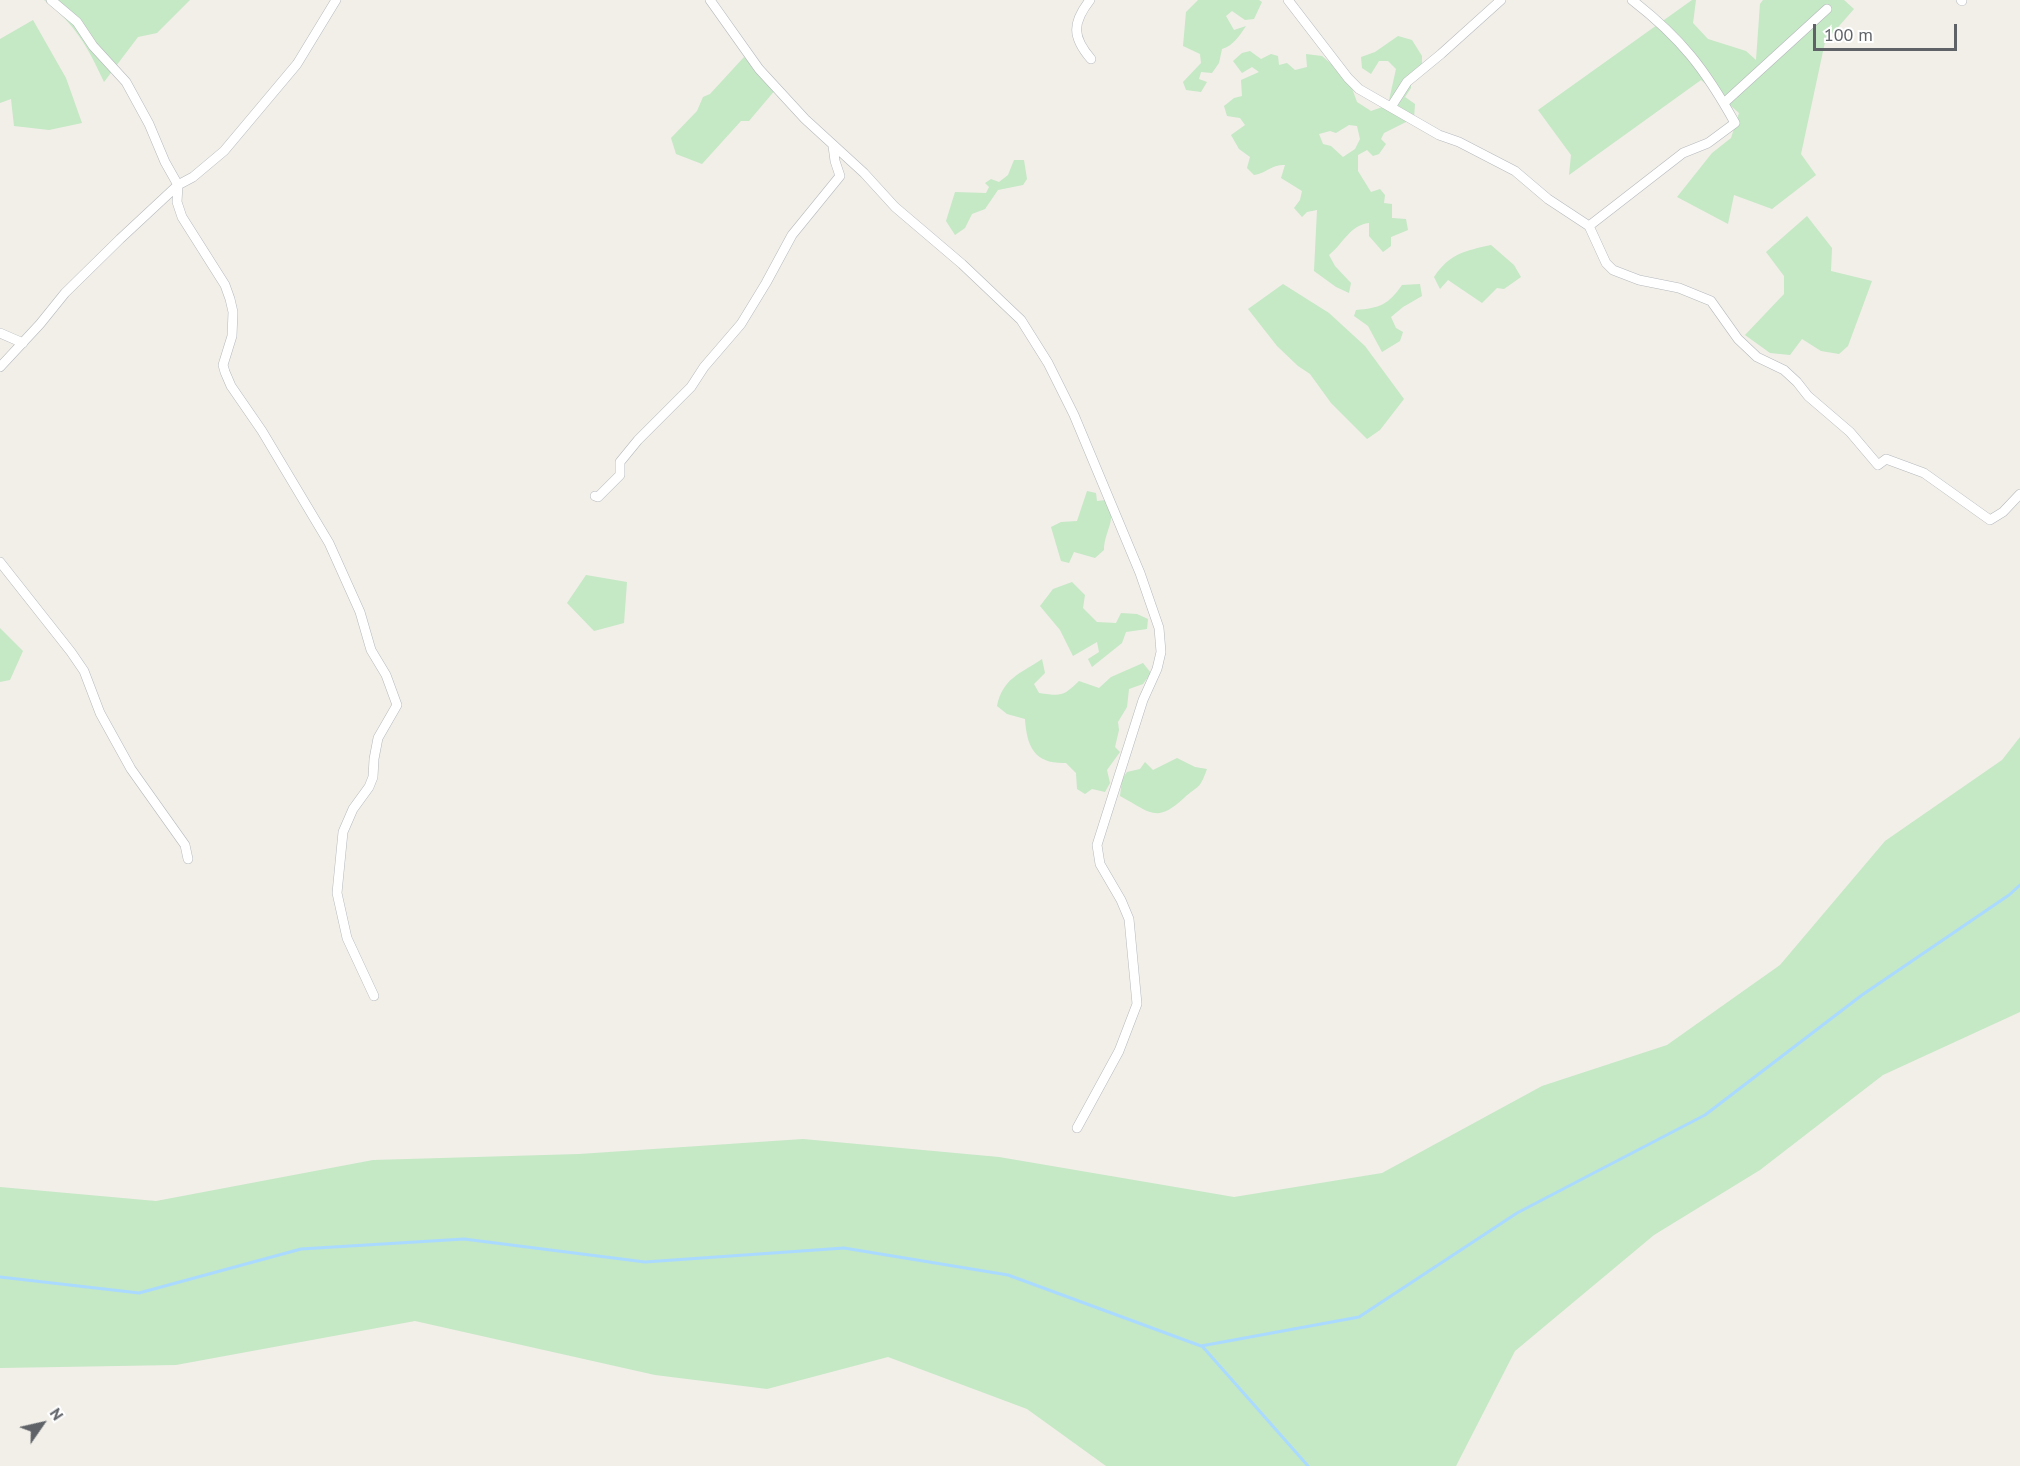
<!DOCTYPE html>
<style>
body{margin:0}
#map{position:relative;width:2020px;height:1466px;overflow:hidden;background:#f1efe8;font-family:"PT Sans",sans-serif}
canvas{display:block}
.north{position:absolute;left:12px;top:1394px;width:60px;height:60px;-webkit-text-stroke:4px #fff;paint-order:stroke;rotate:56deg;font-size:16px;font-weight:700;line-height:24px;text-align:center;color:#5f6368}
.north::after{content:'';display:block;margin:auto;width:21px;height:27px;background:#5f6368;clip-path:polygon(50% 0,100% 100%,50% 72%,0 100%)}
.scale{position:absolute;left:1813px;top:24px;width:144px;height:27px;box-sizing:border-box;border:3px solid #5f6368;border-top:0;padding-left:8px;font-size:18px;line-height:21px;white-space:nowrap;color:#5f6368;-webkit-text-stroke:4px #fff;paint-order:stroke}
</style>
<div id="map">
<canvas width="2020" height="1466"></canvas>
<div class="north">N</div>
<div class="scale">100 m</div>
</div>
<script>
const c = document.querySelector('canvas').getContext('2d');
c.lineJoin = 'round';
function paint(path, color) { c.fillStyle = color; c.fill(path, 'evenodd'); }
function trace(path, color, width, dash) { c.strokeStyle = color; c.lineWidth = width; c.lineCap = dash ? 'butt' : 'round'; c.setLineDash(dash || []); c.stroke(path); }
const green = new Path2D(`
 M44 0H190L157 33 138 37 104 82C88 47 75 24 44 0Z
 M1198 0H1259L1262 2 1254 19 1245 20 1232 11 1226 16 1234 30 1246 26C1240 35 1233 46 1222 49L1219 63 1212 73 1201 72 1199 79 1207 82 1201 92 1186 90 1183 82 1201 63 1200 54 1183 46 1186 12Z
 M1692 0H1696L1693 23 1708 39 1746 51 1756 60 1760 4 1763 0H1844L1854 9 1825 42 1801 154 1816 175 1772 209 1734 195 1728 224 1677 197 1712 153 1731 138 1739 113 1701 80 1569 175 1571 155 1538 110Z
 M33 20 66 78 82 123 49 130 14 126 11 99 0 103V39Z
 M1398 36 1412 40 1422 56V67L1411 74V88L1405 97 1415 104 1414 118 1384 133 1381 139 1386 144 1379 154 1373 156 1367 150 1358 155V171L1371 192 1380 189 1385 195 1384 203 1392 204V218L1406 219 1408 230 1391 237V246L1383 252 1369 236V223C1350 225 1343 244 1329 255L1335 266 1351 283 1349 293 1336 287 1314 271 1317 210 1307 212 1302 217 1294 208 1300 200 1302 191 1281 178 1285 165C1269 165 1268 173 1254 175L1247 168 1250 157 1239 149 1231 135 1245 125 1240 118 1227 116 1224 106 1234 98 1242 96 1241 80 1259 72 1252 67 1242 73 1233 61 1242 53 1250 51 1261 59 1271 54 1278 56 1279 65 1287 63 1295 70 1307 67 1306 54 1322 56 1342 73 1350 83 1357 102 1371 111 1388 105 1396 69 1388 61H1379L1371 74 1362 68 1361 57 1375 52ZM1349 125 1357 126 1360 139 1355 149 1343 157 1331 146 1323 144 1319 134 1330 131 1336 133Z
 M744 57 776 89 749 121H741L702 164 676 154 671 138 697 111 703 97 710 94Z
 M1014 160H1024L1027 179 1023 185 998 190 985 209 972 214 965 228 955 235 946 221 955 192 986 193 989 187 985 183 991 179 999 182 1008 175Z
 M1807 216 1832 248 1831 271 1872 281 1848 346 1839 354 1821 351 1802 339 1790 355 1770 353 1745 335 1784 294V276L1766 252Z
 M1491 245 1514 265 1521 277 1504 289 1497 288 1482 303 1448 280 1440 289 1434 277C1450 253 1465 251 1491 245Z
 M1283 284 1329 313 1365 346 1404 399 1380 430 1367 439 1331 403 1310 374 1298 366 1277 346 1248 309Z
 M1420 284 1422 296 1403 307 1391 317 1396 328 1403 332 1400 341 1382 352 1368 326 1354 316 1356 310C1380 308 1388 305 1402 285Z
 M1087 491 1096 493 1097 501 1106 500C1119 518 1104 531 1104 550L1095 558 1074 552 1069 563 1061 561 1051 527 1061 522 1077 521Z
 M586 575 627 582 624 623 594 631 567 603Z
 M1072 582 1085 595 1083 608 1097 622 1116 623 1121 613 1137 614 1148 619 1147 629 1126 632 1122 643 1092 667 1088 659 1099 652 1097 642 1073 656 1060 630 1040 606 1053 589Z
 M0 628 23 651 10 680 0 682Z
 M1042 659 1045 673 1034 684 1039 693C1062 696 1062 697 1079 681L1099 688 1111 677 1143 663 1151 673 1143 684 1129 689 1127 707 1118 722 1119 730 1115 747 1120 752 1107 770 1110 783 1105 792 1092 789 1085 794 1077 789 1076 773 1066 763C1035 764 1027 748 1025 719L1007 714 997 706C1003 678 1020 674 1042 659Z
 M2020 737V1012L1883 1075 1760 1170 1654 1235 1515 1351 1456 1466H1106L1027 1409 888 1357 767 1389 655 1375 415 1321 176 1365 0 1368V1187L156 1201 373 1160 579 1154 803 1139 999 1157 1234 1197 1382 1173 1542 1086 1667 1045 1780 965 1885 841 2002 760Z
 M1177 758 1195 767 1207 769C1199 791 1199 784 1184 798 1156 824 1150 812 1120 796L1122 779 1127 772 1140 769 1145 762 1153 770Z`);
const stream = new Path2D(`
 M0 1277 139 1293 301 1249 464 1239 645 1262 844 1248 1008 1275 1201 1346 1359 1317 1517 1213 1705 1115 1862 995 2009 895 2020 885
 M1202 1346 1308 1466`);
const minor = new Path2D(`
 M51 0 77 22 93 46 126 82 149 124 165 162 178 185 177 202 182 217 225 285 230 299 233 312 232 336 223 365 225 372 231 386 262 431 329 543 360 612 371 650 386 675 397 705 378 738 374 759 373 777 369 787 353 809 343 832 337 893 347 938 374 996
 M710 0 759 69 805 119 864 173 895 207 962 264 1021 320 1048 363 1074 415 1140 573 1159 628 1161 652 1157 669 1143 700 1097 845 1100 864 1121 900 1129 919 1137 1004 1119 1051 1077 1128
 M1090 0C1072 23 1072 37 1091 59
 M1288 0 1348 78 1359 89 1439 135 1459 142 1515 171 1548 199 1589 226 1606 263 1613 270 1639 280 1679 288 1711 301 1738 339 1757 357 1784 370 1797 382 1808 396 1850 432 1878 465 1886 459 1924 473 1990 520 2003 512 2020 494
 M1961 0 1962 1
 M1724 103 1827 9
 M1391 107 1407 82 1441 54 1501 0
 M1589 226 1683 153 1708 143 1735 123C1705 69 1681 38 1632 0
 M0 333 23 343
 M0 367 40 324 65 293 120 239 178 185 193 177 224 151 297 64 336 0
 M595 496 598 497 620 475V462L638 440 691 387 704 367 741 324 766 283 792 235 840 176 835 161 833 146
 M0 562 71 652 84 671 100 713 131 769 185 845 188 859`);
paint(green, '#c5e8c5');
trace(stream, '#aadaff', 3);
trace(minor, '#b5b8bc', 10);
trace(minor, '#fff', 9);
</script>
